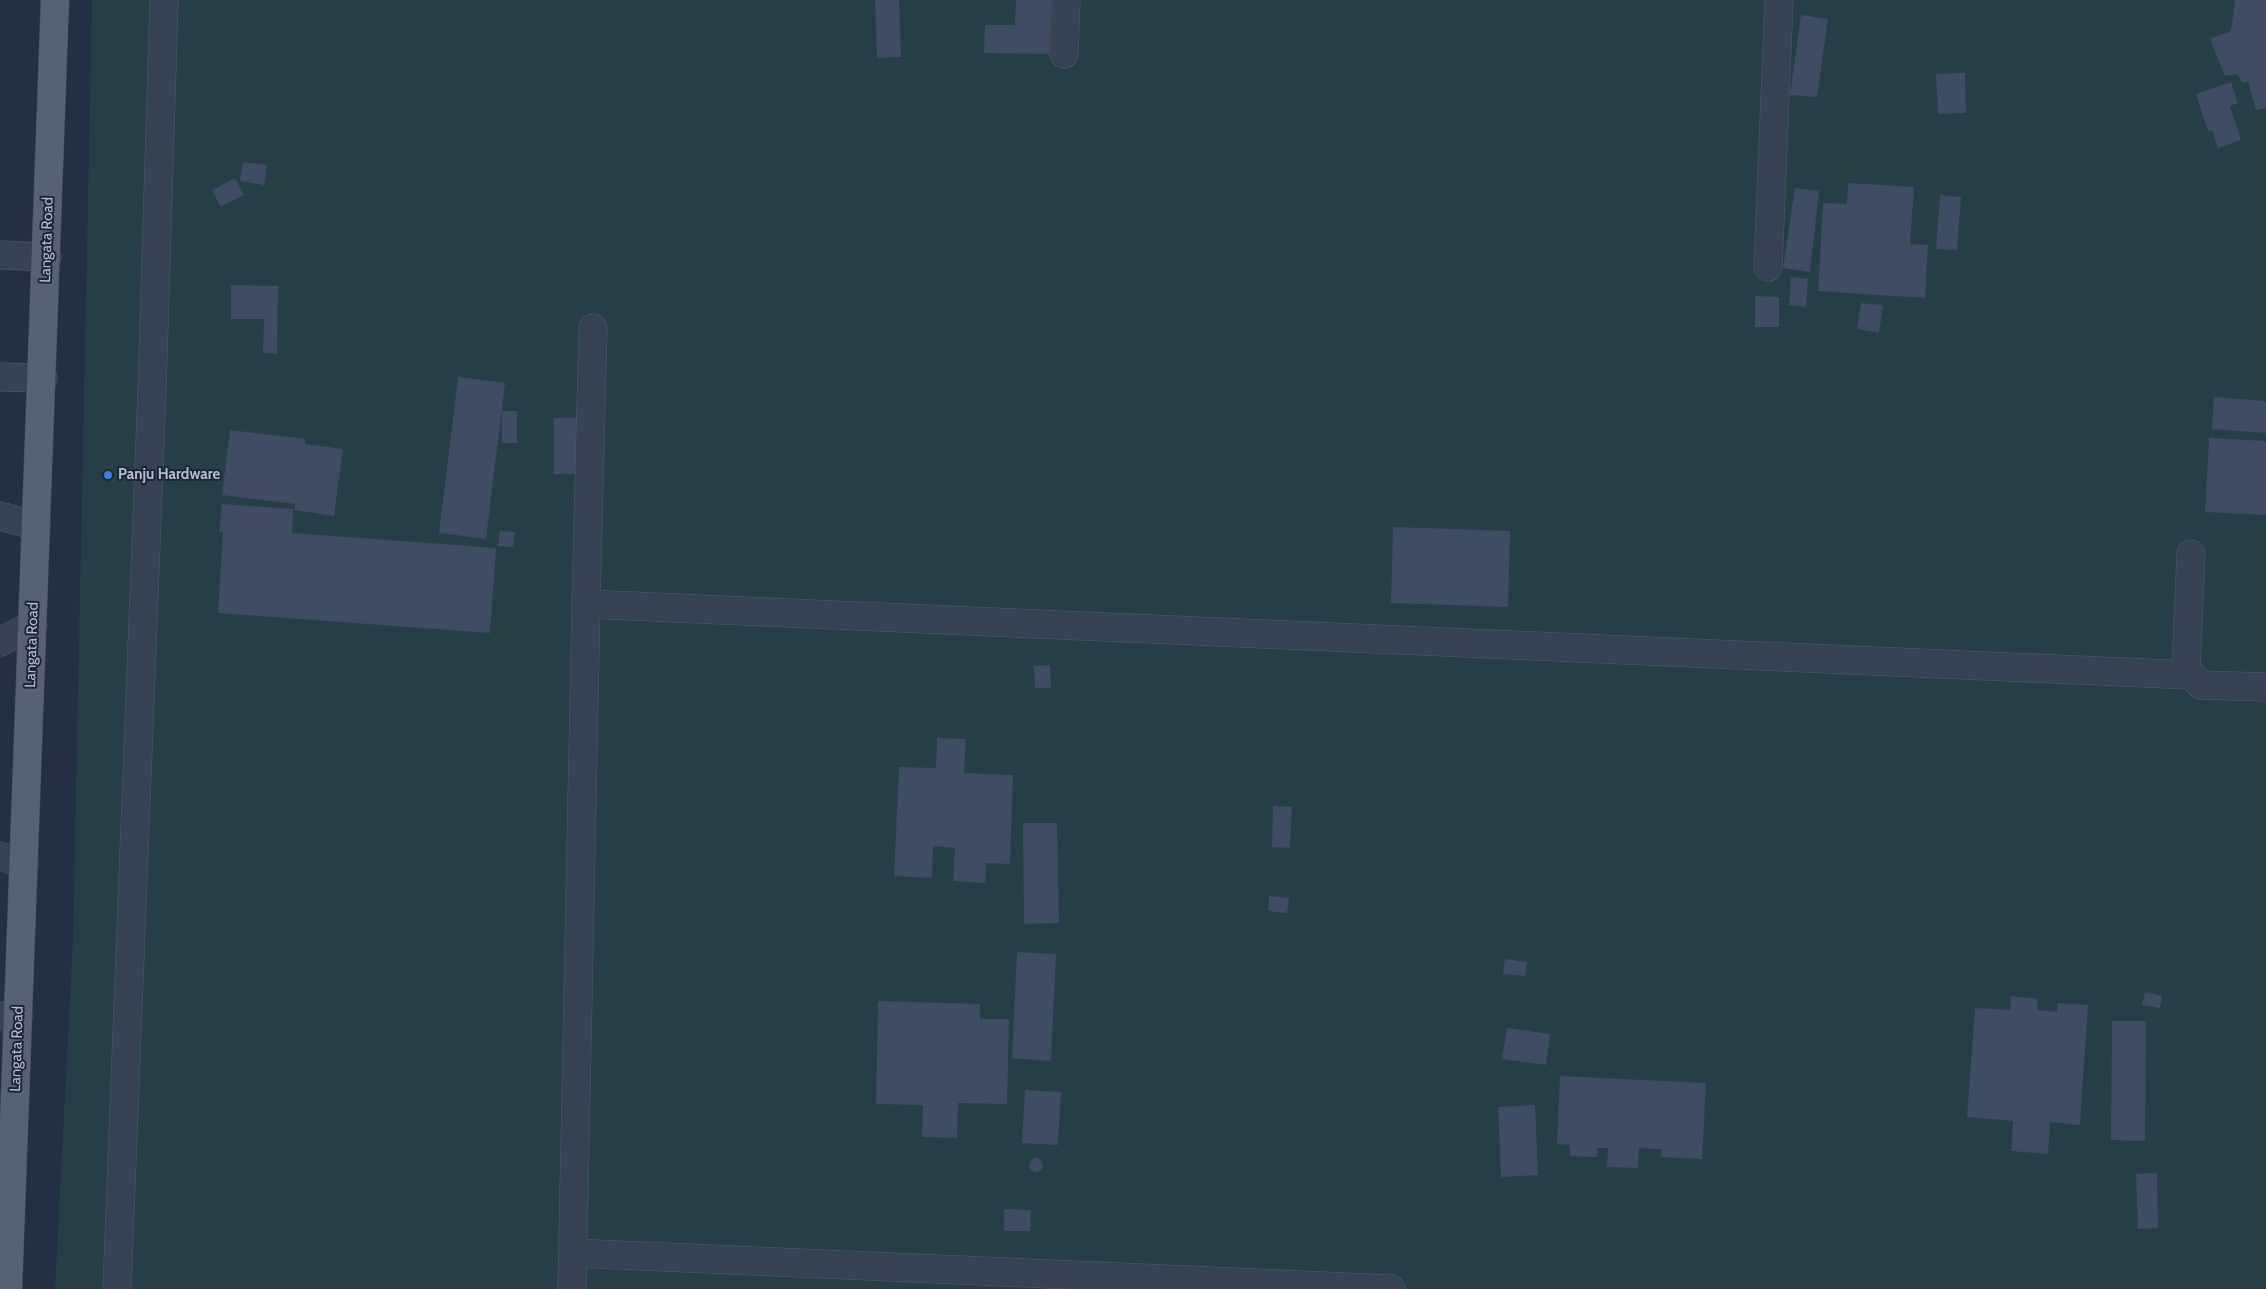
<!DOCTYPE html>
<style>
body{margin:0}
canvas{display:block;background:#242e44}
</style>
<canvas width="2266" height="1289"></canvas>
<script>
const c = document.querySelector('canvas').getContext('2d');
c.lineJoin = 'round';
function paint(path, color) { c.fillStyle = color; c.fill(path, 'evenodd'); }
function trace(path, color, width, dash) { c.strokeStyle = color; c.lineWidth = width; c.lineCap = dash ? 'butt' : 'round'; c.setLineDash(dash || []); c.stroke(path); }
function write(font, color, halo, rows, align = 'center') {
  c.font = font + ' Cabin,sans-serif'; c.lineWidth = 4; c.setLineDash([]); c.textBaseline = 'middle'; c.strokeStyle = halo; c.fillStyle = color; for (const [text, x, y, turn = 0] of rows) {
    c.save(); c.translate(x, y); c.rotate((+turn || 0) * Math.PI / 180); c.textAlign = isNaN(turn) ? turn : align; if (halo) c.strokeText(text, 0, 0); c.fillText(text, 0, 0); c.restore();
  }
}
const green = new Path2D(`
 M92 0H2266V1289H55L73 940Z`);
const building = new Path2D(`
 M875 0H899L901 57 877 58Z
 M1016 0H1051L1049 54 984 53 985 25H1015Z
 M2235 0H2266V108L2256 110 2248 81 2243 83 2237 74 2225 76 2210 39 2231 31Z
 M1801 15 1828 19 1817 97 1790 95Z
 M1965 73 1966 113 1938 114 1936 74Z
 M2231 82 2238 103 2230 106 2241 140 2218 148 2212 130 2208 131 2196 94Z
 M243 162 267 165 264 185 240 181Z
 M235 178 244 195 221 207 212 190Z
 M1848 183 1914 187 1910 244 1928 245 1925 298 1818 291 1823 203 1847 204Z
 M1795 188 1819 191 1810 272 1783 268Z
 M1940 195 1961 197 1957 250 1936 249Z
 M1791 277 1808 279 1806 307 1789 305Z
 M231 285 278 286 277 354 263 353 264 319H231Z
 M1755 296 1779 297V327H1755Z
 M1861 303 1883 305 1879 333 1857 329Z
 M458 377 505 383 486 539 439 533Z
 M2214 397 2266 401V433L2212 429Z
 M502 411H517V443H502Z
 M554 418H577V474H554Z
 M230 430 305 439V444L343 449 334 516 294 510 295 504 222 495Z
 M2209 438 2266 441V515L2205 512Z
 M222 504 293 509 292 533 496 548 490 633 218 613 223 532 219 531Z
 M1393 527 1510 531 1508 607 1391 603Z
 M500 531 515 532 513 547 498 546Z
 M1050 665 1051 688H1035L1034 666Z
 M937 738 966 739 964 773 1013 775 1010 864 986 863 985 883 953 881 955 848 933 846 932 878 894 876 899 767 936 768Z
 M1273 806 1292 807 1290 848 1272 847Z
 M1023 823H1057L1059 923 1024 924Z
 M1269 896 1289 898 1287 913 1268 911Z
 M1017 952 1056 954 1051 1061 1012 1058Z
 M1505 959 1527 962 1525 976 1503 974Z
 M2145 992 2162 996 2160 1008 2142 1005Z
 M2011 996 2038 999 2037 1010 2057 1012 2058 1003 2088 1005 2080 1125 2050 1122 2048 1154 2011 1151 2013 1121 1967 1117 1975 1008 2010 1010Z
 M878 1001 980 1004V1019H1009L1007 1104 958 1103 957 1138 922 1137 923 1105 876 1104Z
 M2112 1021H2146L2145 1141 2111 1140Z
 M1507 1028 1550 1034 1546 1065 1502 1059Z
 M1560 1076 1706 1083 1702 1159 1661 1157V1149L1639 1148 1638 1168 1607 1167 1608 1148H1597V1157L1570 1156V1145L1557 1144Z
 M1025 1090 1061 1092 1058 1145 1022 1143Z
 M1535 1105 1538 1175 1501 1177 1498 1107Z
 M1029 1165a7 7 0 1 1 14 0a7 7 0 1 1-14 0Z
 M2157 1173 2158 1228 2138 1229 2136 1174Z
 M1004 1209 1031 1210 1030 1231H1004Z`);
const minor = new Path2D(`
 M1064 54 1066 0
 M0 255 47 257
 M1768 267 1779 0
 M0 377 43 378
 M0 516 36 526
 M2191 554 2186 669 2201 685 2266 687
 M586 604 593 328
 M0 642 33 625
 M0 856 24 864
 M0 1016 18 1017
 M573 1253 1391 1289
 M117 1289 152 390 164 0
 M572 1289 586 604 2190 675`);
const major = new Path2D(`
 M8 1289 55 0`);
const markers = [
 [108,475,5,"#3f7fe0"]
];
const streetNames = [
 ["Langata Road",47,240,-88],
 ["Langata Road",32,645,-88],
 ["Langata Road",17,1049,-88]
];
const poiNames = [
 ["Panju Hardware",118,475]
];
paint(green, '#263e45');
paint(building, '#404c64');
trace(minor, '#545c6e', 29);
trace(major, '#424a5d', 29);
trace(minor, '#394154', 28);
trace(major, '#576074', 28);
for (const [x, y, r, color] of markers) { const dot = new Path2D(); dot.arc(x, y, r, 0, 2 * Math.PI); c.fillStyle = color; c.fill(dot); trace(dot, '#1d2639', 2); }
write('15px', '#b6bccd', '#1d2639', streetNames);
write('bold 15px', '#b6bccd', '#1d2639', poiNames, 'left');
</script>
